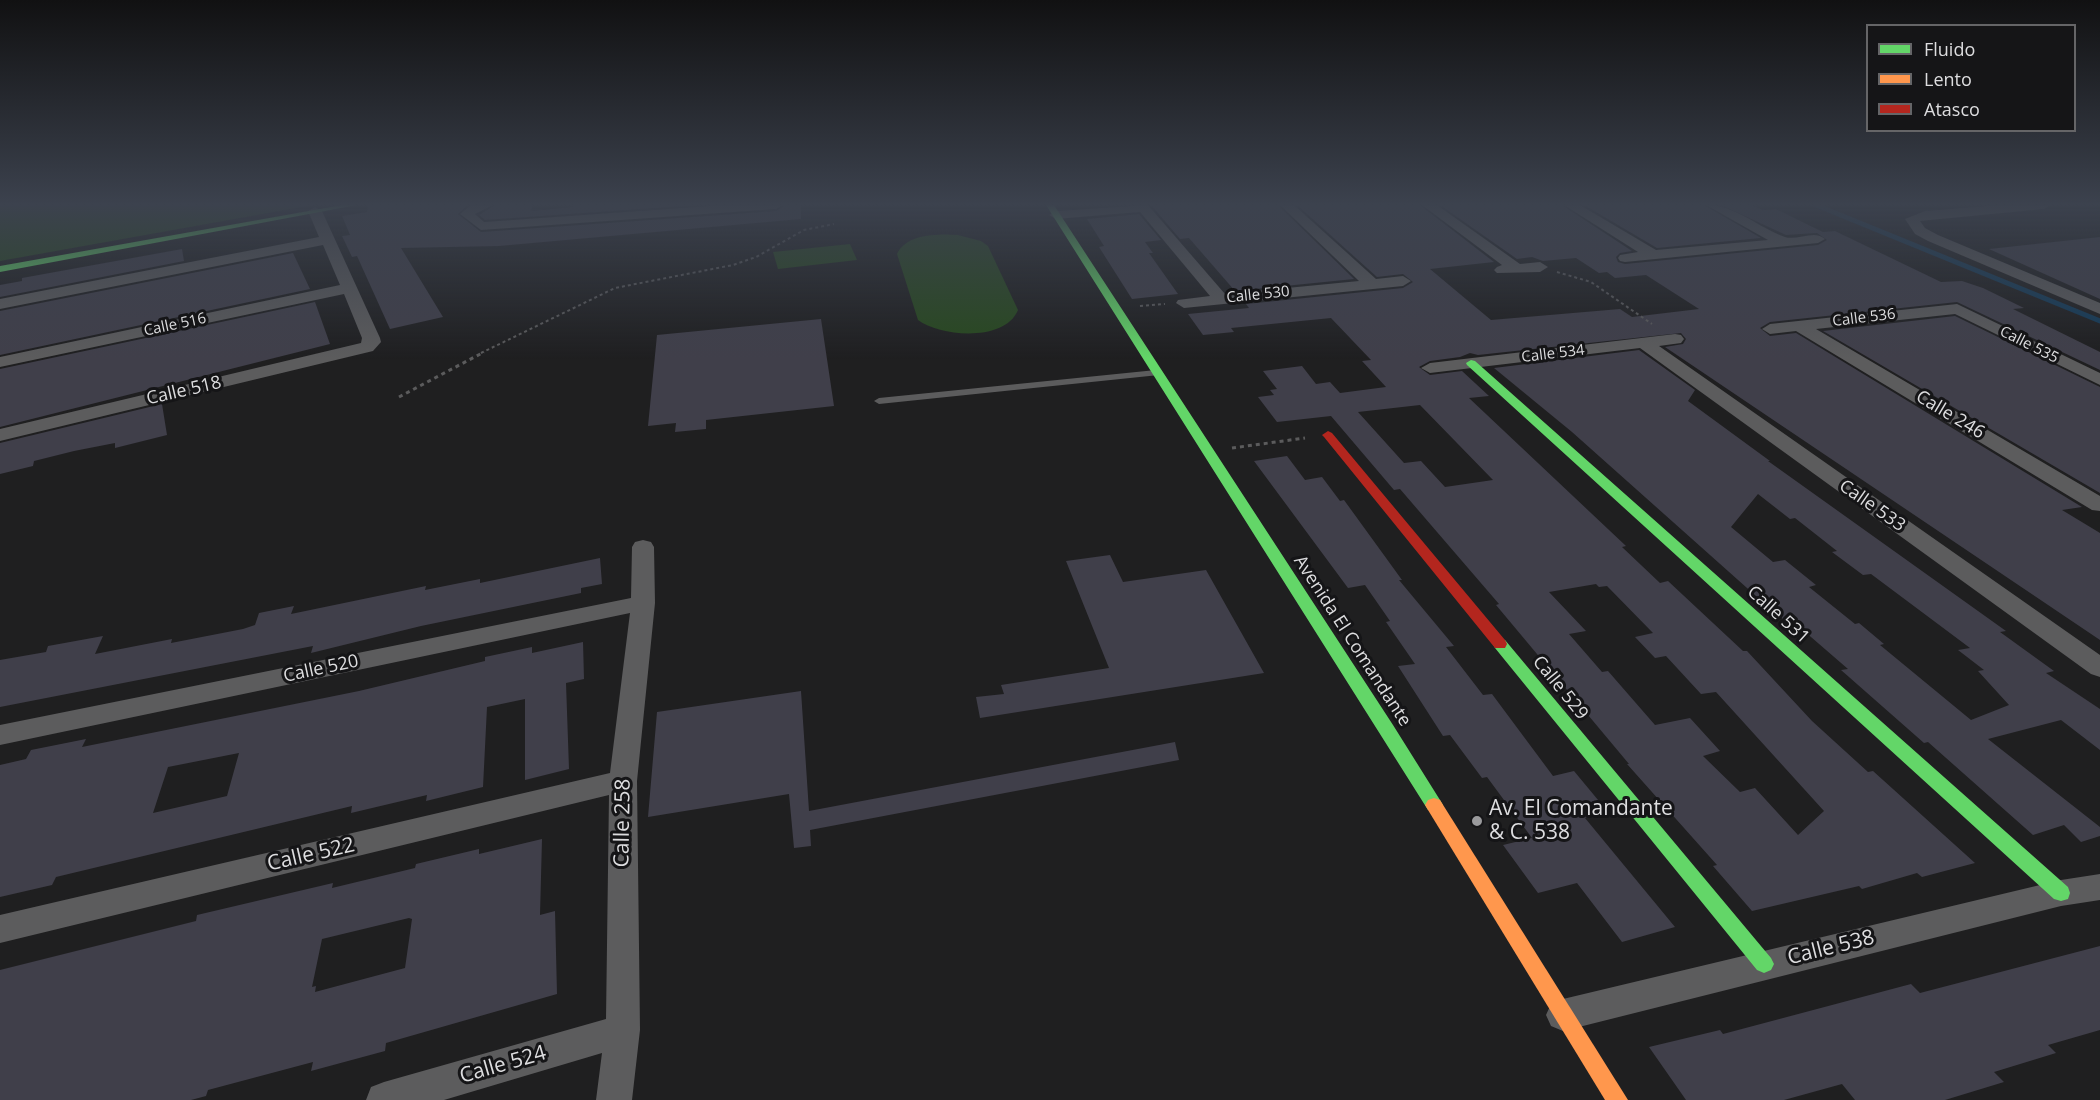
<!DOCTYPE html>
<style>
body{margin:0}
#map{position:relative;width:2100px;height:1100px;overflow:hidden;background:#1f1f20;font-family:"Open Sans",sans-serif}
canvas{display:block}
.legend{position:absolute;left:1866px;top:24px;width:210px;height:108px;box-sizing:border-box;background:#151517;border:2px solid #656567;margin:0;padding:8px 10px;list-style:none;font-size:18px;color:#dddddf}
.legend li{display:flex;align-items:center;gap:12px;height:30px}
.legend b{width:30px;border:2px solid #656567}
</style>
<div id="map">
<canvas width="2100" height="1100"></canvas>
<ul class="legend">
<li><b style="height:8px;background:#63d668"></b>Fluido</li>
<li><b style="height:8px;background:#ff974d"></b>Lento</li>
<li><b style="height:8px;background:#b3261e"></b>Atasco</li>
</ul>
</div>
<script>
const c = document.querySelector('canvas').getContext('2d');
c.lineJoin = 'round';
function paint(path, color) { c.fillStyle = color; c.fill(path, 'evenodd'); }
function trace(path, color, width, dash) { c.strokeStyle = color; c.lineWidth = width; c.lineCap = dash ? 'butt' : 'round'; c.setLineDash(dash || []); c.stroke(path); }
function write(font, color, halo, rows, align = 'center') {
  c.font = font + ' "Open Sans",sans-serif'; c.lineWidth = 6; c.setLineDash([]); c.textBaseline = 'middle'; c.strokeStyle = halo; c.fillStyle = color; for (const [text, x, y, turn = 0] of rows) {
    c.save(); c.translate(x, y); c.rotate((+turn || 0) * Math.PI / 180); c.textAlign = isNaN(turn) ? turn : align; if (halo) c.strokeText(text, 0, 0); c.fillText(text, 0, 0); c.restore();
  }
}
const green = new Path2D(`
 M0 205H313L0 261Z
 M958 235 981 241 988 246 1018 310C1005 342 941 337 918 320L897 254C907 233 939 234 958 235Z
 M850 244 857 260 778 269 773 252Z`);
const stream = new Path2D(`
 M1816 205 2100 321`);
const building = new Path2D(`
 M368 205H468L458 214 481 232 776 211 785 205H801V219L499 246 401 248 443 317 390 329 357 256 352 257 342 236 350 235 342 216 367 212Z
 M495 205H533L531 211 573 207V205H698L485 220 479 215Z
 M1151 205H1278L1354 279 1235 291 1189 238 1180 239Z
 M1297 205H1420L1494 262 1430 269 1491 320 1620 309 1632 317 1699 309 1646 275 1615 278 1607 272 1599 273 1576 258 1543 261 1532 257 1517 259 1440 205H1562L1632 251 1620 253 1616 257 1618 262 1625 264 1818 245 1827 240 1817 233 1786 235 1721 205H1751L1763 210 1776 209 1823 232 1835 231 1941 282 1962 281 1983 288 2024 308 2013 309 2100 352V370L1957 302 1770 322 1760 328 1770 336 1796 333 2082 507 2062 510 2100 533V640L1665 347 1683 344 1686 339 1681 333 1478 355 1470 353 1460 357 1430 361 1419 367 1430 375 1462 371 1489 396 1469 398 1626 546 1622 547 1660 583 1668 581 1743 651H1747L1812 721 1868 772 1873 771 1975 863 1922 877 1917 873 1862 889 1859 886 1752 911 1713 866 1717 865 1627 764H1629L1496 605 1499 604 1400 489 1394 490 1331 416 1277 422 1258 397 1274 395 1270 390 1277 389 1263 371 1302 366 1316 384 1330 382 1340 393 1386 387 1362 361 1371 360 1331 318 1231 328 1234 332 1203 335 1188 314 1249 308 1246 304 1403 288 1413 282 1403 274 1377 277ZM1420 405 1493 480 1445 487 1421 461 1404 463 1358 412ZM1596 584 1599 587 1607 586 1653 633 1635 637 1655 658 1666 656 1701 694 1716 692 1824 811 1798 835 1755 788 1740 792 1703 756 1720 751 1690 718 1655 725 1608 671 1602 672 1569 634 1586 631 1549 592Z
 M1584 205H1704L1761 238 1657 248Z
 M1139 214 1161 240 1145 242 1153 253H1149L1178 294 1132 299 1099 247 1104 246 1087 219Z
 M2100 237V299L1989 249Z
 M182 249 184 261 0 297V285L22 281V278Z
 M293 253 310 289 0 355V311Z
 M315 302 330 344 0 427V369Z
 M1955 316 2100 387V493L1823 331Z
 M821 319 834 406 706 420V429L675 432 676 423 648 426 657 335Z
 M1639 350 1695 390 1688 401 1770 461H1768L2006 631 2000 632 2054 671 2046 673 2100 709V750L2061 720 1988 739 2100 827V836L2081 842 2064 825 2033 835 1928 742 1924 743 1841 670 1848 669 1789 618 1783 619 1756 596 1572 432 1494 368ZM1758 494 1790 519 1795 518 1837 551 1832 552 1863 575 1871 574 1970 648 1958 650 1984 670 1978 671 2009 705 1971 720 1880 645 1884 644 1859 623 1855 624 1809 587 1816 585 1785 560 1773 562 1731 527Z
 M162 404 167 435 115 448V443L74 451 34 461 33 466 0 474V443Z
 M1287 456 1305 480 1322 477 1340 501 1344 500 1402 580H1399L1454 646 1446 647 1483 695 1492 694 1553 776 1574 771 1608 812 1585 818 1675 927 1622 942 1577 883 1538 893 1503 845 1532 838 1487 777 1482 778 1450 735 1443 736 1398 666 1415 664 1386 622 1390 621 1365 585 1348 588 1254 461Z
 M1110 555 1123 582 1206 570 1264 673 980 718 976 697 1004 694 1001 685 1109 668 1066 561Z
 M600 558 602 584 581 588V593L421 626 311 653 313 646 0 707V660L46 652 48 646 103 636 95 654 172 639 171 643 243 629 255 625 259 613 294 606 291 614 426 586 425 590 480 579V583Z
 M583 642 584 679 566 683 569 769 525 780V699L487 707 483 787 426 801 427 795 351 813 352 806 56 877 52 885 0 897V765L26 759 31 750 86 739 82 747 359 691 485 661V657L532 647V653ZM239 753 227 796 153 813 168 767Z
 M801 691 809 811 1175 742 1179 760 810 830 811 846 794 848 789 794 648 817 657 712Z
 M542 839 540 915 555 911 557 994 386 1043 385 1051 311 1071 313 1062 208 1090 206 1096 191 1100H0V970L196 921 197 915 333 883 332 888 415 868 416 864 479 849V854ZM409 918 412 919 405 968 315 992 316 986 312 987 322 939Z
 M2100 946V1030L2048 1045 2056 1053 1994 1072 2004 1082 1945 1100H1855L1842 1084 1784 1100H1686L1649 1047 1720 1030 1723 1034 1911 984 1920 993Z`);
const pathFar1 = new Path2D(`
 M1557 272 1591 282 1652 324
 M1140 306 1165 304
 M481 353 615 288 733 265 756 257 804 230 834 224`);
const path = new Path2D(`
 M399 397 484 352
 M1232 448 1305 438`);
const lane = new Path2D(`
 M1156 370 1161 373 1159 375 879 404 874 401 879 398Z`);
const street = new Path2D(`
 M471 205H493L475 214 484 222 724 205H783L776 209 481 230 460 214Z
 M1148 205 1225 294 1359 281 1280 205H1294L1376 279 1403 276 1411 281 1403 286 1184 308 1176 303 1178 300 1210 296 1140 212 1056 219 1049 215 1056 211Z
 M1422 205H1437L1520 264 1540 262 1548 267 1540 272 1497 273 1494 270 1497 267 1502 265Z
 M1564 205H1580L1656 250 1768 240 1706 205C1736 205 1757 227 1785 237 1797 241 1815 229 1825 239L1818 243 1625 262 1620 261 1618 258 1620 255 1638 252Z
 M2000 205H2051L2044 209 1920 221 1925 228 1938 235 2100 303V314L1928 241 1915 234 1905 219 1925 211Z
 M315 207 322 211 380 338 381 342 373 351 0 441V429L361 343 362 338 344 294 0 367V357L340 285 323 245 0 309V299L319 237 308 211Z
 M1957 304 2100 373V385L1955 314 1816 329 2100 496V511L2092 510 1796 331 1770 334 1762 329 1770 324Z
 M1675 334 1681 335 1684 339 1681 343 1659 346 2100 655V677L2091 674 1640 348 1430 373 1421 368 1430 363Z
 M643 540 651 542 654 547 655 603 637 781 640 1030 632 1100H596L602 1053 444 1100H366L371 1087 384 1082 606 1019 609 795 0 943V915L610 773 630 613 0 745V725L631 598 632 547 635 542Z
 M2100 874V900L2061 906 1563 1031 1551 1026 1546 1015 1551 1004 1563 999 2061 880Z`);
const fast = new Path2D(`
 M342 205H357L0 272V266Z
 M1046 205H1054L1393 725 1440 800 1443 805 1440 810 1434 812 1428 810Z
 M1471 360 1475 361 2068 887 2070 893 2068 899 2061 901 2054 899 1467 365 1466 363Z
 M1500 639 1505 640 1771 958 1774 964 1771 970 1764 973 1757 970 1495 648 1493 644 1495 640Z`);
const slow = new Path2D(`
 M1434 798 1440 800 1628 1100H1605L1428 810 1425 805 1428 800Z`);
const jam = new Path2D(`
 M1328 431 1332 433 1505 640 1507 644 1505 648H1495L1324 437 1322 435Z`);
const markers = [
 [1477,821,6,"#9a9a9c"]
];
const farStreetnames = [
 ["Calle 530",1258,295,-6],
 ["Calle 536",1864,318,-7],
 ["Calle 516",175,325,-12],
 ["Calle 535",2029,345,27],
 ["Calle 534",1553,354,-7]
];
const streetNames = [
 ["Calle 518",184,391,-13],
 ["Calle 246",1950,415,31],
 ["Calle 533",1872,506,35],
 ["Calle 531",1778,615,42],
 ["Avenida El Comandante",1352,641,57],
 ["Calle 520",321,669,-12],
 ["Calle 529",1560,688,51]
];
const nearPoinames = [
 ["Av. El Comandante",1489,809],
 ["& C. 538",1489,833]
];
const nearStreetnames = [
 ["Calle 258",623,823,-89],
 ["Calle 522",311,855,-13],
 ["Calle 538",1831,948,-14],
 ["Calle 524",503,1065,-16]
];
paint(green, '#27491d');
trace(stream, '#133b59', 5);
paint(building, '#403f4a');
trace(pathFar1, '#5b5b5c', 2, [3, 3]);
trace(path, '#5b5b5c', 3, [4, 4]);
paint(lane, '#5c5c5d');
paint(street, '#5c5c5d');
paint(fast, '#63d668');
paint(slow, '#ff974d');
paint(jam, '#b3261e');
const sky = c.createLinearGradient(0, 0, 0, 359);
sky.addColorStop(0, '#111112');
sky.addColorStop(0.57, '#3c424e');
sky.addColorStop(1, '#3c424e00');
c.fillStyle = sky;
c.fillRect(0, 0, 2100, 359);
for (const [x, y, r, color] of markers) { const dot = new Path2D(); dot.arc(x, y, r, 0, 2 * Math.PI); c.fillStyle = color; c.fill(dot); trace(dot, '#151517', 2); }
write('15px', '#dddddf', '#151517', farStreetnames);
write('18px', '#dddddf', '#151517', streetNames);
write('21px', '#dddddf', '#151517', nearPoinames, 'left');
write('21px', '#dddddf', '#151517', nearStreetnames);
</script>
